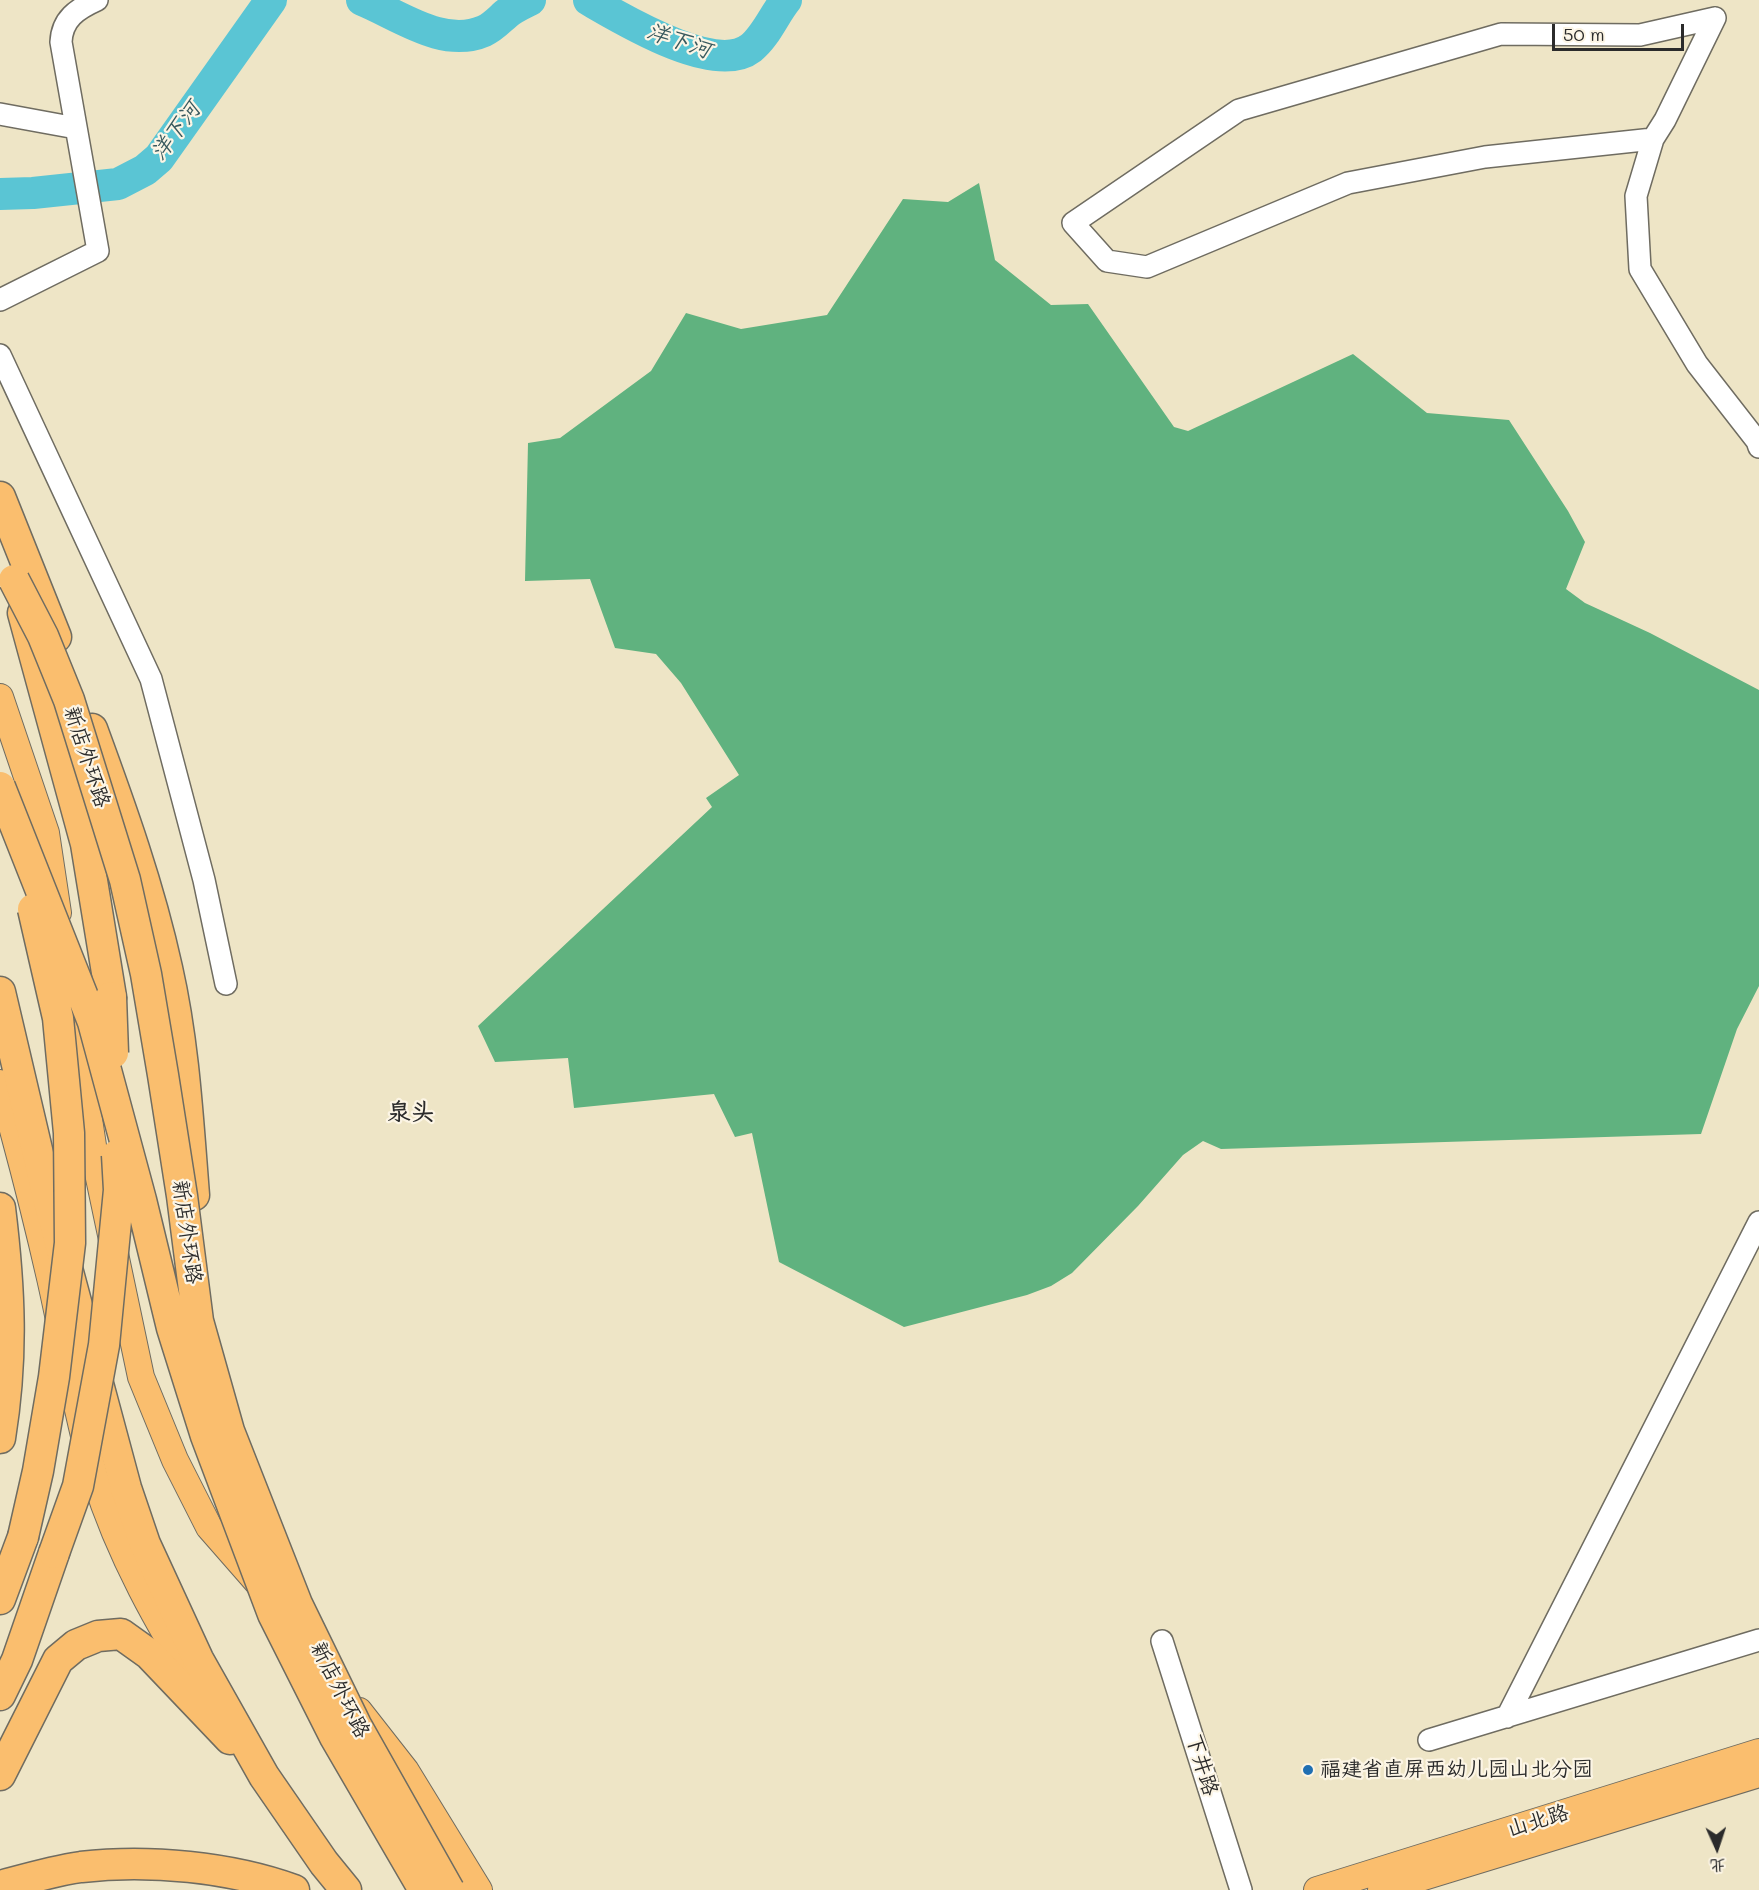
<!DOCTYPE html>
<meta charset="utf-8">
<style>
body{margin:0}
#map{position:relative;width:1759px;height:1890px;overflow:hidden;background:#eee5c6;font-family:Mali,"LXGW WenKai TC",sans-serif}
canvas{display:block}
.north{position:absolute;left:1687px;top:1818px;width:60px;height:60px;-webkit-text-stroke:4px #fcf5e5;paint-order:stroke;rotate:177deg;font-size:16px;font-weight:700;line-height:24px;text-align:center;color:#2b2b2b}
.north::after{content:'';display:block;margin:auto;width:21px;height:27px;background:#2b2b2b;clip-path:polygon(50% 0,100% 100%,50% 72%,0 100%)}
.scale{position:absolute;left:1552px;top:24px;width:132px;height:27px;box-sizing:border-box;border:3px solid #2b2b2b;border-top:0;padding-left:8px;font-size:18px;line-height:21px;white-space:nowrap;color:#2b2b2b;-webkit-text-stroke:4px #fcf5e5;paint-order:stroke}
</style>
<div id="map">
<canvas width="1759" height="1890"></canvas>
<div class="north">北</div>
<div class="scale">50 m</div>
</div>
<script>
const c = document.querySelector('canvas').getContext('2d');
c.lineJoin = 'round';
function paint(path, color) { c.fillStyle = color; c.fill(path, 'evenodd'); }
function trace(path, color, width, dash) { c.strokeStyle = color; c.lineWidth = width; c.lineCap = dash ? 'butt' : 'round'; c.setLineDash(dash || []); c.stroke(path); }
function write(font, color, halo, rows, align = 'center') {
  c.font = font + ' Mali,"LXGW WenKai TC",sans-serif'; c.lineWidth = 4.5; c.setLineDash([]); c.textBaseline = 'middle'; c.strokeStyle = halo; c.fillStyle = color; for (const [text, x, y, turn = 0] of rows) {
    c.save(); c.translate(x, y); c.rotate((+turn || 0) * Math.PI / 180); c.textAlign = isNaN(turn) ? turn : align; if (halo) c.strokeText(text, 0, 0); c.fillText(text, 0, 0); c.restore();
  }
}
const forest = new Path2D(`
 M979 183 995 260 1051 305 1088 304 1174 427 1188 431 1353 354 1427 413 1509 420 1568 511 1585 542 1566 589 1585 603 1650 633 1759 690V986L1737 1029 1701 1134 1221 1149 1203 1141 1183 1155 1138 1206 1072 1273 1051 1286 1027 1295 904 1327 779 1262 752 1133 735 1137 714 1094 574 1108 568 1058 495 1062 478 1026 712 807 706 798 739 775 681 683 656 654 615 648 590 579 525 581 528 443 560 438 651 371 686 313 741 329 827 315 903 199 948 202Z`);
const river = new Path2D(`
 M362 0C399 15 443 49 484 31 493 27 499 20 506 14 513 8 522 4 530 0
 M589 0C622 19 715 76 751 48 766 36 774 15 786 0
 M0 194 33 193 118 184 145 170 159 158 271 0`);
const minor = new Path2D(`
 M1715 18 1665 120 1653 139 1636 196 1640 269 1697 364 1757 441 1759 447
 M0 114 76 128
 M1653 139 1485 157 1348 183 1147 267 1107 261 1073 223 1239 110 1501 34 1640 35 1715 18
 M0 300 98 251 61 42C62 19 77 9 97 0
 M0 355 151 679 204 880 226 984
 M1162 1641 1241 1890
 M1507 1717 1759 1222
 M1429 1740 1759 1640`);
const major = new Path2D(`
 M0 697 46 833 58 913
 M68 979 95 1159 141 1377 175 1460 209 1527 258 1583
 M0 1083C18 1147 35 1212 50 1278 65 1344 76 1412 95 1478 119 1555 159 1626 202 1694
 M359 1711 406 1771 479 1890
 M1317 1890 1759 1752
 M1381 1890 1759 1774`);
const highway = new Path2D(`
 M0 497 56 637
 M23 613 86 844 111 997
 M92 729C121 808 149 886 167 968 184 1043 188 1120 194 1195
 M0 992 50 1205 126 1488 145 1544 198 1659 264 1776 324 1863 346 1890
 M0 1208C10 1289 13 1358 0 1438
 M0 1599 23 1537
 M0 1695 17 1660 54 1553
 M0 1775 58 1660 76 1645 98 1636 121 1634 149 1654 230 1739
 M0 1886C26 1879 53 1871 81 1867 148 1859 231 1867 294 1890`);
const highwayBridge = new Path2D(`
 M14 580 43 636 69 700 125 880 146 974 163 1075 182 1196 198 1321 229 1431 297 1604 356 1725 449 1890
 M0 787 93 1022 141 1200 172 1328 206 1436 273 1614 335 1737 424 1890
 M111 997 113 1053
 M23 1537 38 1471 54 1377 70 1243 69 1133 58 1018 33 909
 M54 1553 78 1486 104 1345 119 1190 117 1155`);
const markers = [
 [1308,1770,6,"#1f6fb2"]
];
const streetNames = [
 ["新店外环路",87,757,72],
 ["新店外环路",187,1232,82],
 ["新店外环路",340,1690,63],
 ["下井路",1202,1765,73],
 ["山北路",1538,1821,-17]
];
const poiNames = [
 ["福建省直屏西幼儿园山北分园",1320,1770]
];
const waterNames = [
 ["洋下河",679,41,19],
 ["洋下河",176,131,-53]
];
const quarterNames = [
 ["泉头",411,1113]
];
paint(forest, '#60b27f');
trace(river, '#5ac5d4', 32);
trace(minor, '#6f6c61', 24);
trace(major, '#6f6c61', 28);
trace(highway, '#6f6c61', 33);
trace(minor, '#fff', 21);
trace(major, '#fabe6e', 26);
trace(highway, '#fabe6e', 30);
trace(highwayBridge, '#6f6c61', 33, []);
trace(highwayBridge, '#fabe6e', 30);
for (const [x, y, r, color] of markers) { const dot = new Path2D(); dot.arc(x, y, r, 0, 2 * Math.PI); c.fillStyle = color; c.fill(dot); trace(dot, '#fcf5e5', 2); }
write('21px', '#2b2b2b', '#fcf5e5', streetNames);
write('21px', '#2b2b2b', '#fcf5e5', poiNames, 'left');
write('italic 22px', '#39595e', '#fcf5e5', waterNames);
write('bold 24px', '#2b2b2b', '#fcf5e5', quarterNames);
</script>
